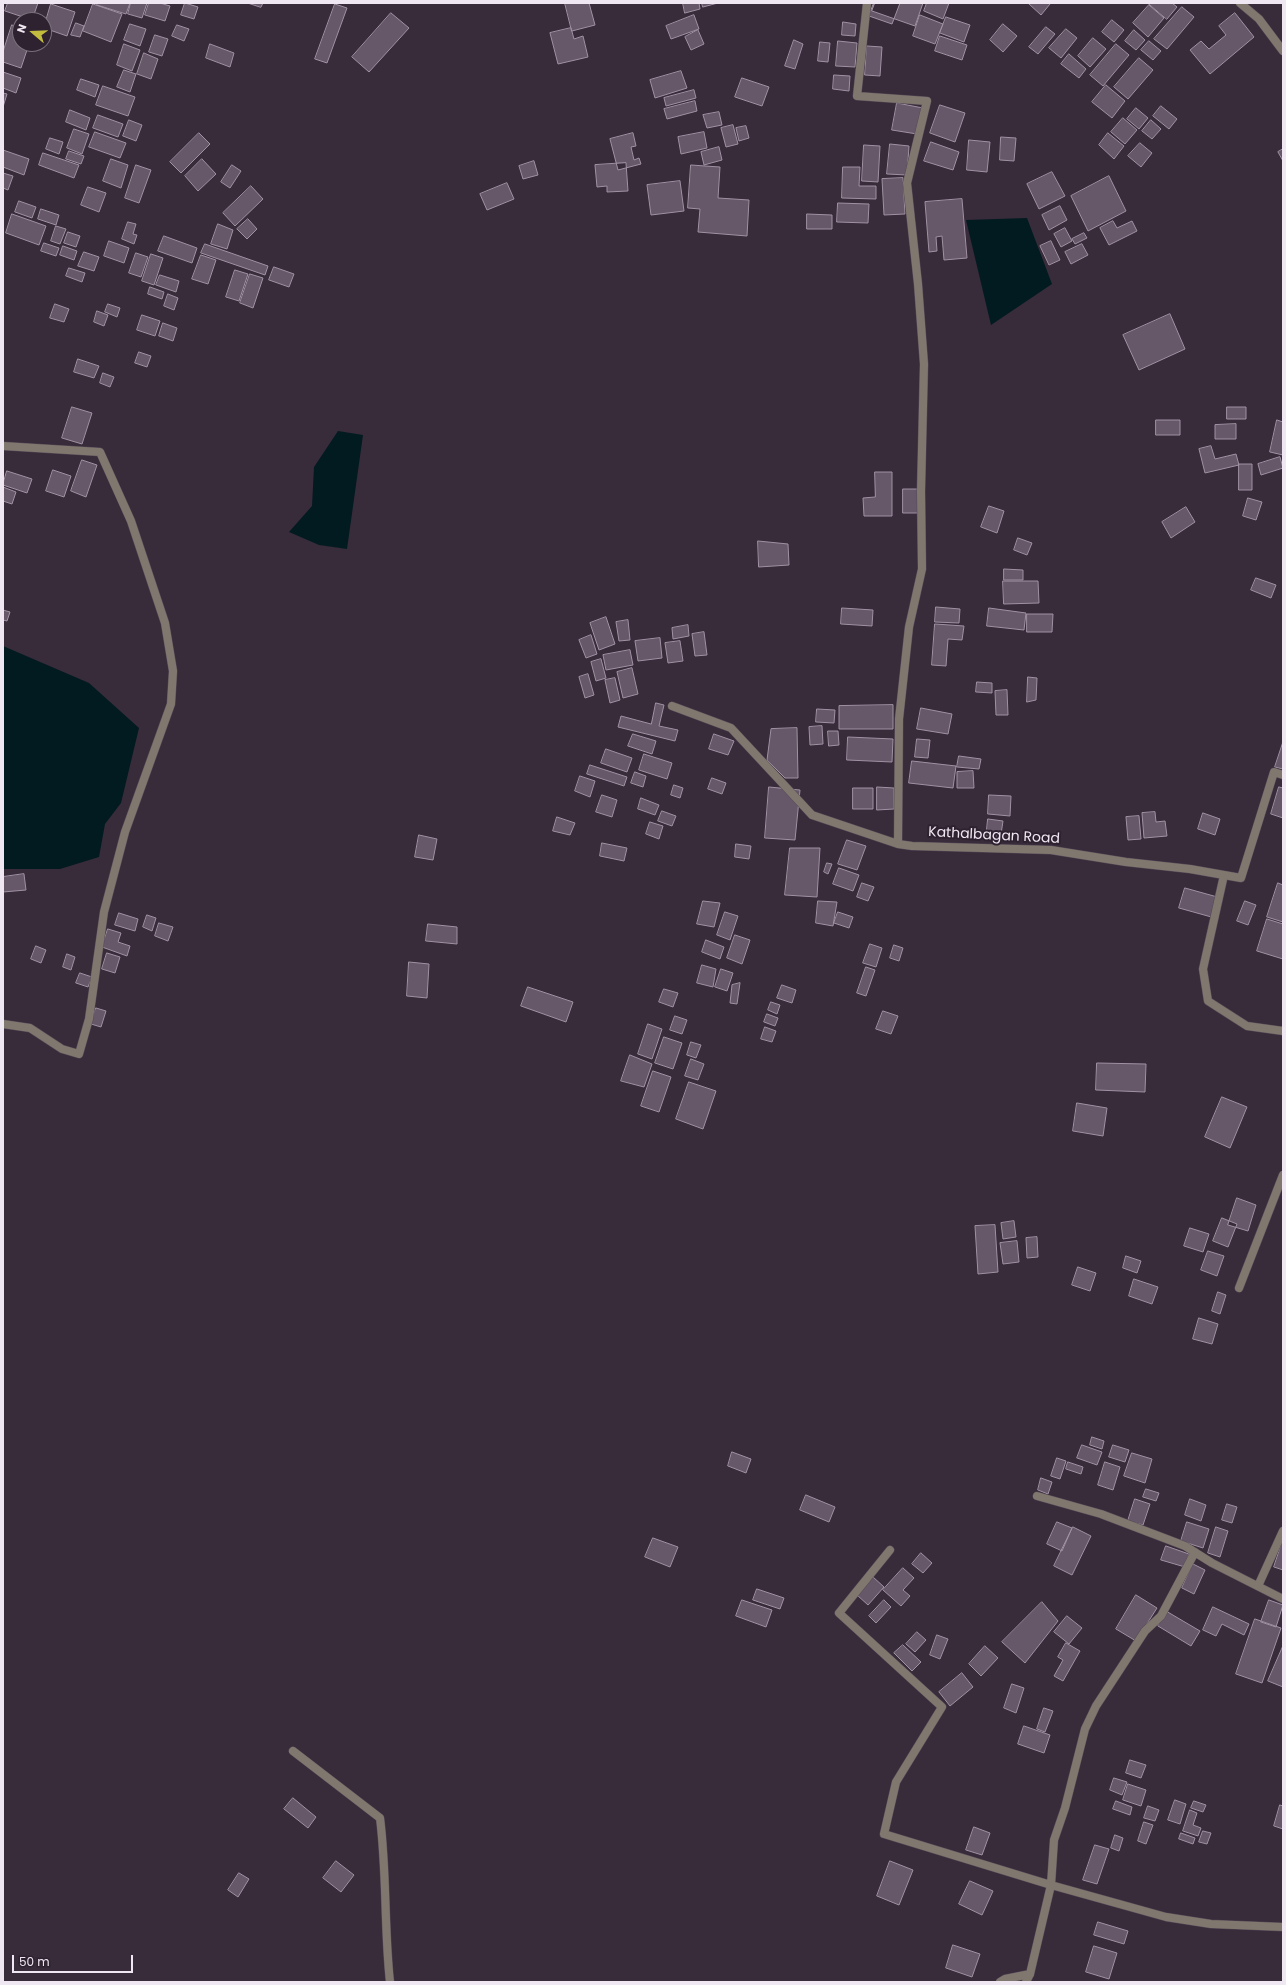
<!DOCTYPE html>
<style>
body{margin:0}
#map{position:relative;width:1286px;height:1985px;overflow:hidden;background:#382b3a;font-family:Poppins,sans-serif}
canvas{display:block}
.frame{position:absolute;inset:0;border:4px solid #efe7f1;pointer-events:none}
.north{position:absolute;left:12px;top:12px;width:40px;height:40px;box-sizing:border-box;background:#2e2230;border:1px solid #7b717d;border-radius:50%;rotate:289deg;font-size:11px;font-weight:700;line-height:16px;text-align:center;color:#efe7f1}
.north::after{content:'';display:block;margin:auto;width:14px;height:18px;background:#c2bd3f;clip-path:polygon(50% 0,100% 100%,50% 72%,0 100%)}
.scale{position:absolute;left:12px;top:1955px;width:121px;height:18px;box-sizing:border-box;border:2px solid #efe7f1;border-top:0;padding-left:5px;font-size:12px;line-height:14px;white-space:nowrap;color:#efe7f1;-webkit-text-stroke:3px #2e2230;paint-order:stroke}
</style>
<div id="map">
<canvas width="1286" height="1985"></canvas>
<div class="frame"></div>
<div class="north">N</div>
<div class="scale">50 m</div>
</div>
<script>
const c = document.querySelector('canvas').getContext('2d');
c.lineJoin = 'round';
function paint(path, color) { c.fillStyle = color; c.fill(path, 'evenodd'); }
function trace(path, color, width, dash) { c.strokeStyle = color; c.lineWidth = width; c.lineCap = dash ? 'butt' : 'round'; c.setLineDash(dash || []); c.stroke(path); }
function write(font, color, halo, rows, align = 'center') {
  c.font = font + ' Poppins,sans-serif'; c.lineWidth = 4; c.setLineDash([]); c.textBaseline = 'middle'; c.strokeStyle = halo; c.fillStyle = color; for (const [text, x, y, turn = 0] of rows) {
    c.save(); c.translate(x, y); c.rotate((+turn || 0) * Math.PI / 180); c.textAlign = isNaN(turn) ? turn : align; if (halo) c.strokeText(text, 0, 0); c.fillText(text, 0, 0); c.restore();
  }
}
const water = new Path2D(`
 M1027 218 1052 284 991 325 966 220Z
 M338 431 363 435 347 549 319 545 289 532 312 506 314 467Z
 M3 646 89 683 139 728 121 803 105 824 99 857 60 869H3Z`);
const building = new Path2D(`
 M8 3H38L32 20 5 11Z
 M98 3H130L126 14 97 5Z
 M131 3H147L142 18 128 14Z
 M149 3H160L170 6 165 21 145 15Z
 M185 3 198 7 194 19 181 15Z
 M248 3H263L261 7Z
 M565 3H589L595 25 572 31Z
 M683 3H699L700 9 685 13Z
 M702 3H718L703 7Z
 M874 3H900L892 24 869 16Z
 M875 3H923L915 26 872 11Z
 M927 3H949L943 19 924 11Z
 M1030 3H1048L1050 4 1041 15 1029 4Z
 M1148 3H1172L1177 7 1167 19Z
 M51 4 75 12 67 36 44 28Z
 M93 4 122 14 111 42 83 31Z
 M335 4 347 8 327 63 315 59Z
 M1149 5 1164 18 1148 37 1133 23Z
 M1182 7 1194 17 1167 49 1154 39Z
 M391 13 409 28 369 72 352 57Z
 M1235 13 1254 37 1210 74 1190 50 1201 41 1209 49 1226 35 1219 26Z
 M694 15 699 29 671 39 666 26Z
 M920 15 943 24 935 44 913 36Z
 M946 17 970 25 964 42 940 33Z
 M1112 20 1124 30 1114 42 1102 32Z
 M843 22 856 24 855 36 842 35Z
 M76 23 84 26 80 37 71 35Z
 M130 24 146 29 140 46 124 40Z
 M1003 24 1017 36 1003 52 990 40Z
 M12 25 20 28V44H29L21 68 3 62V52Z
 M177 25 189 29 184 41 172 36Z
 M1046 27 1055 34 1038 54 1029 47Z
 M571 28 574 39 583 36 588 57 558 64 550 33Z
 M1066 29 1077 38 1061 58 1049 48Z
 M698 30 704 44 691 50 685 37Z
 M1134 30 1145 40 1136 50 1125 41Z
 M155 35 168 39 162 56 149 52Z
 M940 36 967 45 962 60 935 51Z
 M1093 38 1106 49 1090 67 1078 56Z
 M794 40 803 44 795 69 785 66Z
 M838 41 857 43 855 67 836 66Z
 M1149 41 1161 51 1153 60 1141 50Z
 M820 42 830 43 828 62 818 61Z
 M124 44 140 50 132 71 117 65Z
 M210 44 234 53 230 67 206 58Z
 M1116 44 1129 55 1103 86 1090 75Z
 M867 46 882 47 880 76 865 75Z
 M144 53 158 59 151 79 137 74Z
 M1069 54 1086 69 1079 78 1061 64Z
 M1139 58 1153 70 1128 99 1114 87Z
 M124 70 136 74 130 92 117 87Z
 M681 71 687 88 655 98 650 80Z
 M3 72 21 78 16 93 3 88Z
 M834 75 850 76 849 91 833 89Z
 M742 78 769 87 762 106 735 97Z
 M81 79 99 85 95 97 77 90Z
 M1106 85 1125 101 1112 118 1092 102Z
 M103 86 135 97 128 116 96 105Z
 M694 90 696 98 666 106 664 98Z
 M3 93 7 94 3 107Z
 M695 101 697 111 667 119 664 109Z
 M897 103 923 108 917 134 892 130Z
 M940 105 965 113 955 142 930 133Z
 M1161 106 1177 119 1169 129 1153 116Z
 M1136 108 1148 118 1139 129 1127 119Z
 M70 110 90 118 86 130 66 122Z
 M719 112 722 125 707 128 703 115Z
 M98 115 123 124 118 137 93 128Z
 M1123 118 1137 130 1125 144 1111 132Z
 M129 120 142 125 136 141 123 136Z
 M1151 120 1161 129 1152 139 1142 131Z
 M733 125 738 144 726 147 721 128Z
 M746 126 749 138 739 141 736 128Z
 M74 129 89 134 82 154 67 148Z
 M95 132 126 143 120 158 89 147Z
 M704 132 707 148 681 154 678 137Z
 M199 133 210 144 181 173 170 162Z
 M633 133 636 146 631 147 634 160 639 158 641 164 618 170 610 139Z
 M1108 133 1124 146 1114 159 1099 145Z
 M1001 137 1016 138 1014 161 1000 160Z
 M50 138 63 142 59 154 46 149Z
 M969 140 990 142 987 172 967 170Z
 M931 142 959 152 953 170 924 161Z
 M1140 143 1152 153 1141 167 1128 156Z
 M890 144 909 146 907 175 887 174Z
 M864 145 880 146 878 182 862 181Z
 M719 147 722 160 704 165 701 152Z
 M1283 149V161L1278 152Z
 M3 150 29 159 24 175 3 167Z
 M69 151 84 156 81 164 66 159Z
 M43 153 79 165 74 178 39 165Z
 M111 159 128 165 121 188 103 181Z
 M202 159 216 174 198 191 185 176Z
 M534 161 538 175 523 179 519 166Z
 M626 163 628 191 607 192V186L597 187 595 165Z
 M136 165 151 170 139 203 125 198Z
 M232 165 241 171 230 188 221 182Z
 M691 165 720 167 718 198 749 200 747 236 698 232 700 209 688 208Z
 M843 167H860L859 186H876V199L842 198Z
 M1052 172 1065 196 1039 209 1027 184Z
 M3 173 13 176 8 190 3 188Z
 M1109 176 1126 211 1088 231 1071 196Z
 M903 178 905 214 884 215 882 179Z
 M680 181 684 211 651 215 647 185Z
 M507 183 514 199 487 210 480 194Z
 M251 186 263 199 235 226 223 213Z
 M88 187 106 193 99 212 81 205Z
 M962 199 967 258 944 260 942 236 936 237 937 251 929 252 925 202Z
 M19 201 36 207 32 218 15 212Z
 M838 203 869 204 868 223 837 222Z
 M1060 206 1067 220 1049 230 1042 215Z
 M41 209 59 215 56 225 38 219Z
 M12 214 46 226 39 245 6 233Z
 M807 214 832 215V229H807Z
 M248 219 257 229 247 239 237 229Z
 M1113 221 1117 228 1132 221 1137 231 1109 245 1100 228Z
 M128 222 136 224 133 234 137 235 134 244 122 239Z
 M218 224 233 230 227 249 211 244Z
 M56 226 66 229 60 244 51 241Z
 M1065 228 1072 241 1061 247 1054 234Z
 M68 232 80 236 76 247 64 243Z
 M1084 233 1087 238 1075 244 1072 239Z
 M164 236 197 248 192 263 158 251Z
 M109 241 129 248 124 263 104 256Z
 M1051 241 1060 260 1049 265 1040 246Z
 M44 243 59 248 56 256 41 251Z
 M205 244 268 266 265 275 201 253Z
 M1082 244 1088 255 1071 264 1065 252Z
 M63 246 77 251 74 260 60 255Z
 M84 252 99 257 94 271 78 266Z
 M136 253 148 257 141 277 129 273Z
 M151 254 163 258 154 285 142 281Z
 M201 255 216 260 208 284 192 279Z
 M274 267 294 274 289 287 269 280Z
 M69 268 85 273 82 282 66 276Z
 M235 270 248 274 239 301 226 297Z
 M250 274 263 278 253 308 240 303Z
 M160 275 179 281 176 292 156 285Z
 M150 287 164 292 162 299 148 294Z
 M168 294 178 298 174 310 164 306Z
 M55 304 69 309 64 322 50 318Z
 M108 304 120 308 117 317 105 312Z
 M97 311 108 315 104 326 94 322Z
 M1170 314 1185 349 1139 370 1123 335Z
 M142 315 160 321 155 336 137 330Z
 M163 323 177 328 173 341 159 336Z
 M139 352 151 356 147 367 135 363Z
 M78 359 99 366 94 378 74 372Z
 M103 373 114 377 110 387 100 383Z
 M72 407 92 413 82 444 62 438Z
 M1227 407H1246V419H1227Z
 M1156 420H1180V435H1156Z
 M1277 420 1283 422V455L1270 452Z
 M1236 424V439H1215V425Z
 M1211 446 1215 459 1236 454 1239 465 1205 473 1199 449Z
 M1280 457 1283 468 1261 475 1258 464Z
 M82 460 97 465 86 497 71 491Z
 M1239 464H1252V490H1239Z
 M53 470 71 476 64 497 46 491Z
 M7 471 32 479 27 493 3 485Z
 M875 472H892V516H864L863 498 875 497Z
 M3 487 16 492 12 504 3 501Z
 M903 489H918V513H903Z
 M1248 498 1262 502 1256 520 1243 516Z
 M989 506 1004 511 997 533 981 527Z
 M1186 507 1195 522 1171 538 1162 522Z
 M1018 538 1032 543 1027 555 1014 550Z
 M758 541 788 544 789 565 759 567Z
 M1004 569 1023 570V580H1004Z
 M1256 578 1276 585 1271 598 1251 590Z
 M1003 581H1038L1039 603 1004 604Z
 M936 607 960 609 959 623 935 622Z
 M842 608 873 610 872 626 841 624Z
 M989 608 1026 613 1024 630 987 626Z
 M3 610 10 612 7 621 3 620Z
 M1027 614H1053L1052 632H1027Z
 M606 617 615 644 599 650 590 623Z
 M628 620 630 640 619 641 616 622Z
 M935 624 964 626 962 640 948 639 946 666 932 665Z
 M688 625 689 636 673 639 672 628Z
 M704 632 707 655 695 656 692 634Z
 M591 635 597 654 586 658 579 640Z
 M660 638 662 658 638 661 635 641Z
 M680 641 683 661 668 663 665 643Z
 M630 650 633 665 606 670 603 655Z
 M601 659 606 678 596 681 591 662Z
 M632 668 638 694 623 698 617 672Z
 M588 674 594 695 585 698 579 677Z
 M1028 677 1037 678 1036 700 1027 702Z
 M615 678 620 700 610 703 605 680Z
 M977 682 992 683V693L976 692Z
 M1007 690 1008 715H996L995 691Z
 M656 703 664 705 659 726 678 730 675 741 618 727 621 716 651 724Z
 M893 705V729H839V706Z
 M921 708 952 714 948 734 917 729Z
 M817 709 835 710 834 723 816 722Z
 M822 726 823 744 810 745 809 727Z
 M797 728 798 778H785L767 760 771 729Z
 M828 731H838L839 745 829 746Z
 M633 734 656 741 652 754 628 746Z
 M714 734 734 741 728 755 709 749Z
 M848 737 893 739 892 762 847 760Z
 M917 739 930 740 928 758 915 757Z
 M1283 742V769L1275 767Z
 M606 749 632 758 627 772 601 763Z
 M644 754 672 763 667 779 639 770Z
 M959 756 981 759 979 769 957 767Z
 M912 761 956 766 953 788 909 783Z
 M590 765 627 777 624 786 587 774Z
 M973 771 974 788H957V772Z
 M635 772 646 776 643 787 631 783Z
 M580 776 595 781 590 797 575 791Z
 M712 778 726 783 722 794 708 789Z
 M674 785 683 788 680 798 671 795Z
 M769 787 800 790 795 840 765 838Z
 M877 787 894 788V809L877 810Z
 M1279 787 1283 788V818L1271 814Z
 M853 788H873V809H853Z
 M602 795 617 800 612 817 596 812Z
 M989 795 1011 796 1010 816 988 814Z
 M641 798 659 805 655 815 638 809Z
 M662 811 676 816 672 826 658 821Z
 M1155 812 1156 822 1165 821 1167 836 1144 838 1142 813Z
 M1203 813 1220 819 1215 835 1198 829Z
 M1139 816 1141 839 1128 840 1126 817Z
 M557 817 575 823 570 835 553 831Z
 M988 819 1003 821 1000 841 986 839Z
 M650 822 663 826 659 839 646 834Z
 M419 835 437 839 433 860 415 857Z
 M847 840 866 846 857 870 838 864Z
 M602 843 627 848 624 861 600 856Z
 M736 844 751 846 749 859 735 857Z
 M790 848H820L817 897 785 895Z
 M827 863 832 864 828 874 824 872Z
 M839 868 859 875 853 891 833 884Z
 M24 874 26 890 3 892V877Z
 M862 883 874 887 868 901 857 897Z
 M1278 883 1283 885V922L1267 917Z
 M1185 888 1221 898 1215 918 1179 908Z
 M703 901 720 903 714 927 697 924Z
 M818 901 837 902 833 926 816 923Z
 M1245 901 1256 905 1248 925 1237 921Z
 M725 912 738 916 730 940 717 935Z
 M838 912 853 917 849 928 834 923Z
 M119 913 138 919 135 931 115 925Z
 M147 915 156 918 152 931 143 927Z
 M1267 919 1283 924V959L1257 951Z
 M159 923 173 927 168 941 155 936Z
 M428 924 457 927V944L426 941Z
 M108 929 121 933 118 942 130 946 127 956 102 947Z
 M735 935 750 940 742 964 727 958Z
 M706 940 724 947 720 959 702 952Z
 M870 944 882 948 876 967 863 963Z
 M894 945 903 948 899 961 890 958Z
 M36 946 46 950 41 963 31 959Z
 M107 953 120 957 115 973 102 969Z
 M67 954 75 957 71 970 63 967Z
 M409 962 429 964 427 998 407 996Z
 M702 965 716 969 713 987 697 983Z
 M866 967 875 970 866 996 857 993Z
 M721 969 733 973 727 991 715 987Z
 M80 973 92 977 88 987 76 983Z
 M740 983 737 1004 730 1003 732 985Z
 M782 985 796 990 792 1003 777 998Z
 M528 987 573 1002 566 1022 521 1006Z
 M664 989 678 993 673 1007 659 1002Z
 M771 1002 780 1005 777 1014 768 1010Z
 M96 1008 106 1011 101 1027 91 1024Z
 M883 1011 898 1016 891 1034 876 1029Z
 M767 1014 778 1018 775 1026 764 1022Z
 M675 1016 687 1020 682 1034 670 1030Z
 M648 1024 662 1029 652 1059 638 1054Z
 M765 1027 776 1031 772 1042 761 1039Z
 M664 1037 682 1043 673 1069 655 1063Z
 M691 1042 701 1045 696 1058 687 1055Z
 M630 1055 652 1064 644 1087 621 1081Z
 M691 1059 704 1064 698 1080 685 1076Z
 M1097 1063 1146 1064 1145 1092 1096 1090Z
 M653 1071 671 1077 659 1112 641 1106Z
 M689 1082 716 1091 703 1129 676 1119Z
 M1222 1097 1247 1107 1230 1148 1205 1137Z
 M1077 1103 1107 1108 1103 1136 1073 1131Z
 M1237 1198 1256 1205 1248 1231 1228 1225Z
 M1222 1218 1237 1224 1228 1247 1213 1241Z
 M1014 1221 1016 1237 1003 1239 1001 1223Z
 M995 1225 998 1272 978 1274 975 1226Z
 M1190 1228 1209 1234 1203 1252 1184 1246Z
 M1037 1237 1038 1257 1027 1258 1026 1238Z
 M1017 1241 1019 1262 1003 1264 1000 1243Z
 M1208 1251 1224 1256 1217 1276 1201 1270Z
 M1126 1256 1141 1261 1137 1273 1123 1268Z
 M1078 1267 1096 1273 1090 1291 1072 1285Z
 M1134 1279 1158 1287 1152 1304 1129 1296Z
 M1218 1292 1226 1295 1220 1314 1212 1311Z
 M1199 1318 1218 1324 1212 1344 1193 1339Z
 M1092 1437 1104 1441 1102 1449 1090 1445Z
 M1082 1445 1102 1452 1097 1465 1077 1458Z
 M1113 1445 1129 1450 1125 1462 1109 1457Z
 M732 1452 751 1459 746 1473 728 1466Z
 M1132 1453 1152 1459 1145 1483 1124 1476Z
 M1057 1458 1066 1461 1060 1479 1051 1476Z
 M1068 1462 1083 1467 1081 1474 1066 1469Z
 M1105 1462 1120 1467 1113 1490 1098 1485Z
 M1041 1478 1052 1482 1048 1494 1038 1490Z
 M1146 1489 1159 1493 1156 1501 1143 1497Z
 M806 1495 835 1507 829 1522 800 1510Z
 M1135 1499 1150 1504 1143 1525 1128 1521Z
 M1190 1499 1206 1505 1201 1521 1185 1515Z
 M1227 1504 1237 1507 1232 1523 1222 1520Z
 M1057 1522 1072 1528 1062 1551 1047 1544Z
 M1187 1522 1209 1529 1203 1548 1181 1541Z
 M1073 1527 1091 1536 1072 1575 1054 1566Z
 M1216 1527 1228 1531 1220 1557 1208 1553Z
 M653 1538 678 1547 670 1567 645 1557Z
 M1282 1543H1283V1570L1274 1567Z
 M1166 1546 1189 1554 1185 1567 1161 1560Z
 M921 1553 932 1563 923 1573 912 1564Z
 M1193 1564 1205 1570 1194 1594 1182 1588Z
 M903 1568 914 1578 903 1590 910 1596 901 1606 883 1590Z
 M873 1577 884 1587 868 1605 857 1595Z
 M757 1589 784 1598 780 1609 753 1600Z
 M1136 1595 1157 1608 1136 1641 1116 1629Z
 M742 1600 772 1610 766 1627 736 1616Z
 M884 1600 891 1607 876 1623 869 1616Z
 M1269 1600 1283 1605 1276 1627 1261 1622Z
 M1042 1602 1058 1621 1025 1663 1002 1642Z
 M1213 1607 1249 1624 1244 1635 1222 1624 1216 1636 1203 1630Z
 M1166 1611 1200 1631 1191 1646 1158 1626Z
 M1067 1616 1082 1628 1069 1644 1054 1632Z
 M1255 1619 1281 1628 1262 1683 1236 1674Z
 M917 1632 926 1640 915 1652 906 1644Z
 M937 1635 948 1639 940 1659 930 1655Z
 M1066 1643 1080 1651 1063 1681 1054 1676 1063 1660 1058 1657Z
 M903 1645 921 1662 912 1671 894 1653Z
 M985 1646 998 1658 981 1676 969 1664Z
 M1283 1646V1687L1268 1681Z
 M962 1673 973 1687 950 1706 939 1692Z
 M1012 1684 1024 1688 1016 1713 1004 1708Z
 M1044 1708 1053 1711 1045 1732 1037 1729Z
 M1024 1726 1050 1735 1044 1753 1018 1744Z
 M1130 1760 1146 1765 1141 1778 1126 1773Z
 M1114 1778 1127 1782 1122 1795 1110 1790Z
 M1128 1784 1146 1790 1141 1806 1123 1800Z
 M293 1798 316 1817 308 1828 284 1809Z
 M1175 1800 1186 1804 1180 1824 1168 1820Z
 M1116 1801 1132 1807 1130 1815 1113 1809Z
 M1194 1801 1206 1805 1203 1812 1191 1808Z
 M1280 1805 1283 1806V1829L1274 1826Z
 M1148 1806 1159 1810 1155 1821 1144 1818Z
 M1190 1810 1197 1813 1193 1825 1201 1828 1198 1836 1183 1831Z
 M1144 1822 1153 1825 1146 1844 1138 1841Z
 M974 1827 990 1833 982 1855 966 1850Z
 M1203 1831 1211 1833 1207 1844 1199 1842Z
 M1181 1833 1195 1838 1193 1844 1179 1839Z
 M1115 1835 1123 1838 1119 1851 1111 1848Z
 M1095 1845 1109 1849 1097 1884 1083 1880Z
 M336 1861 354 1875 341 1892 323 1878Z
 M890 1861 913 1870 899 1905 877 1896Z
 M239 1873 249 1879 238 1897 228 1890Z
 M970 1881 993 1891 982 1915 959 1904Z
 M1098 1922 1128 1931 1124 1944 1094 1935Z
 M953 1945 980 1954 972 1977 946 1968Z
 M1094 1946 1117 1953 1109 1979 1086 1972Z`);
const minor = new Path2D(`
 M867 3 857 96 927 101 907 183 918 284 924 364 921 491 922 569 909 627 899 719 898 844
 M1240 3 1259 19 1283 51
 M3 446 100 452 131 521 165 623 173 671 171 704 125 832 104 912 89 1019 79 1054 62 1049 30 1028 3 1024
 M672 706 731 728 812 815 898 844 912 846 1051 850 1126 862 1190 869 1241 878 1274 772 1283 775
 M1224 875 1203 969 1208 1001 1247 1026 1283 1031
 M1239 1288 1283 1175
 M1037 1496 1101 1514 1185 1546 1212 1563 1283 1599
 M890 1550 839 1613 942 1707 896 1782 884 1834 1051 1885 1030 1974 1026 1982
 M1195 1552 1161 1616 1145 1631 1096 1706 1085 1729 1065 1808 1054 1840 1051 1885 1166 1917 1211 1924 1283 1927
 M1258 1586 1283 1531
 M293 1751 380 1818C387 1873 384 1928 390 1982
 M1000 1982 1005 1979 1030 1974`);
const streetNames = [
 ["Kathalbagan Road",994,836,3]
];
paint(water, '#021b20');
paint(building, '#665868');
trace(building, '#a091a3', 1);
trace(minor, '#554957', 9);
trace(minor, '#80786e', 8);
write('14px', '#efe7f1', '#2e2230', streetNames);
</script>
